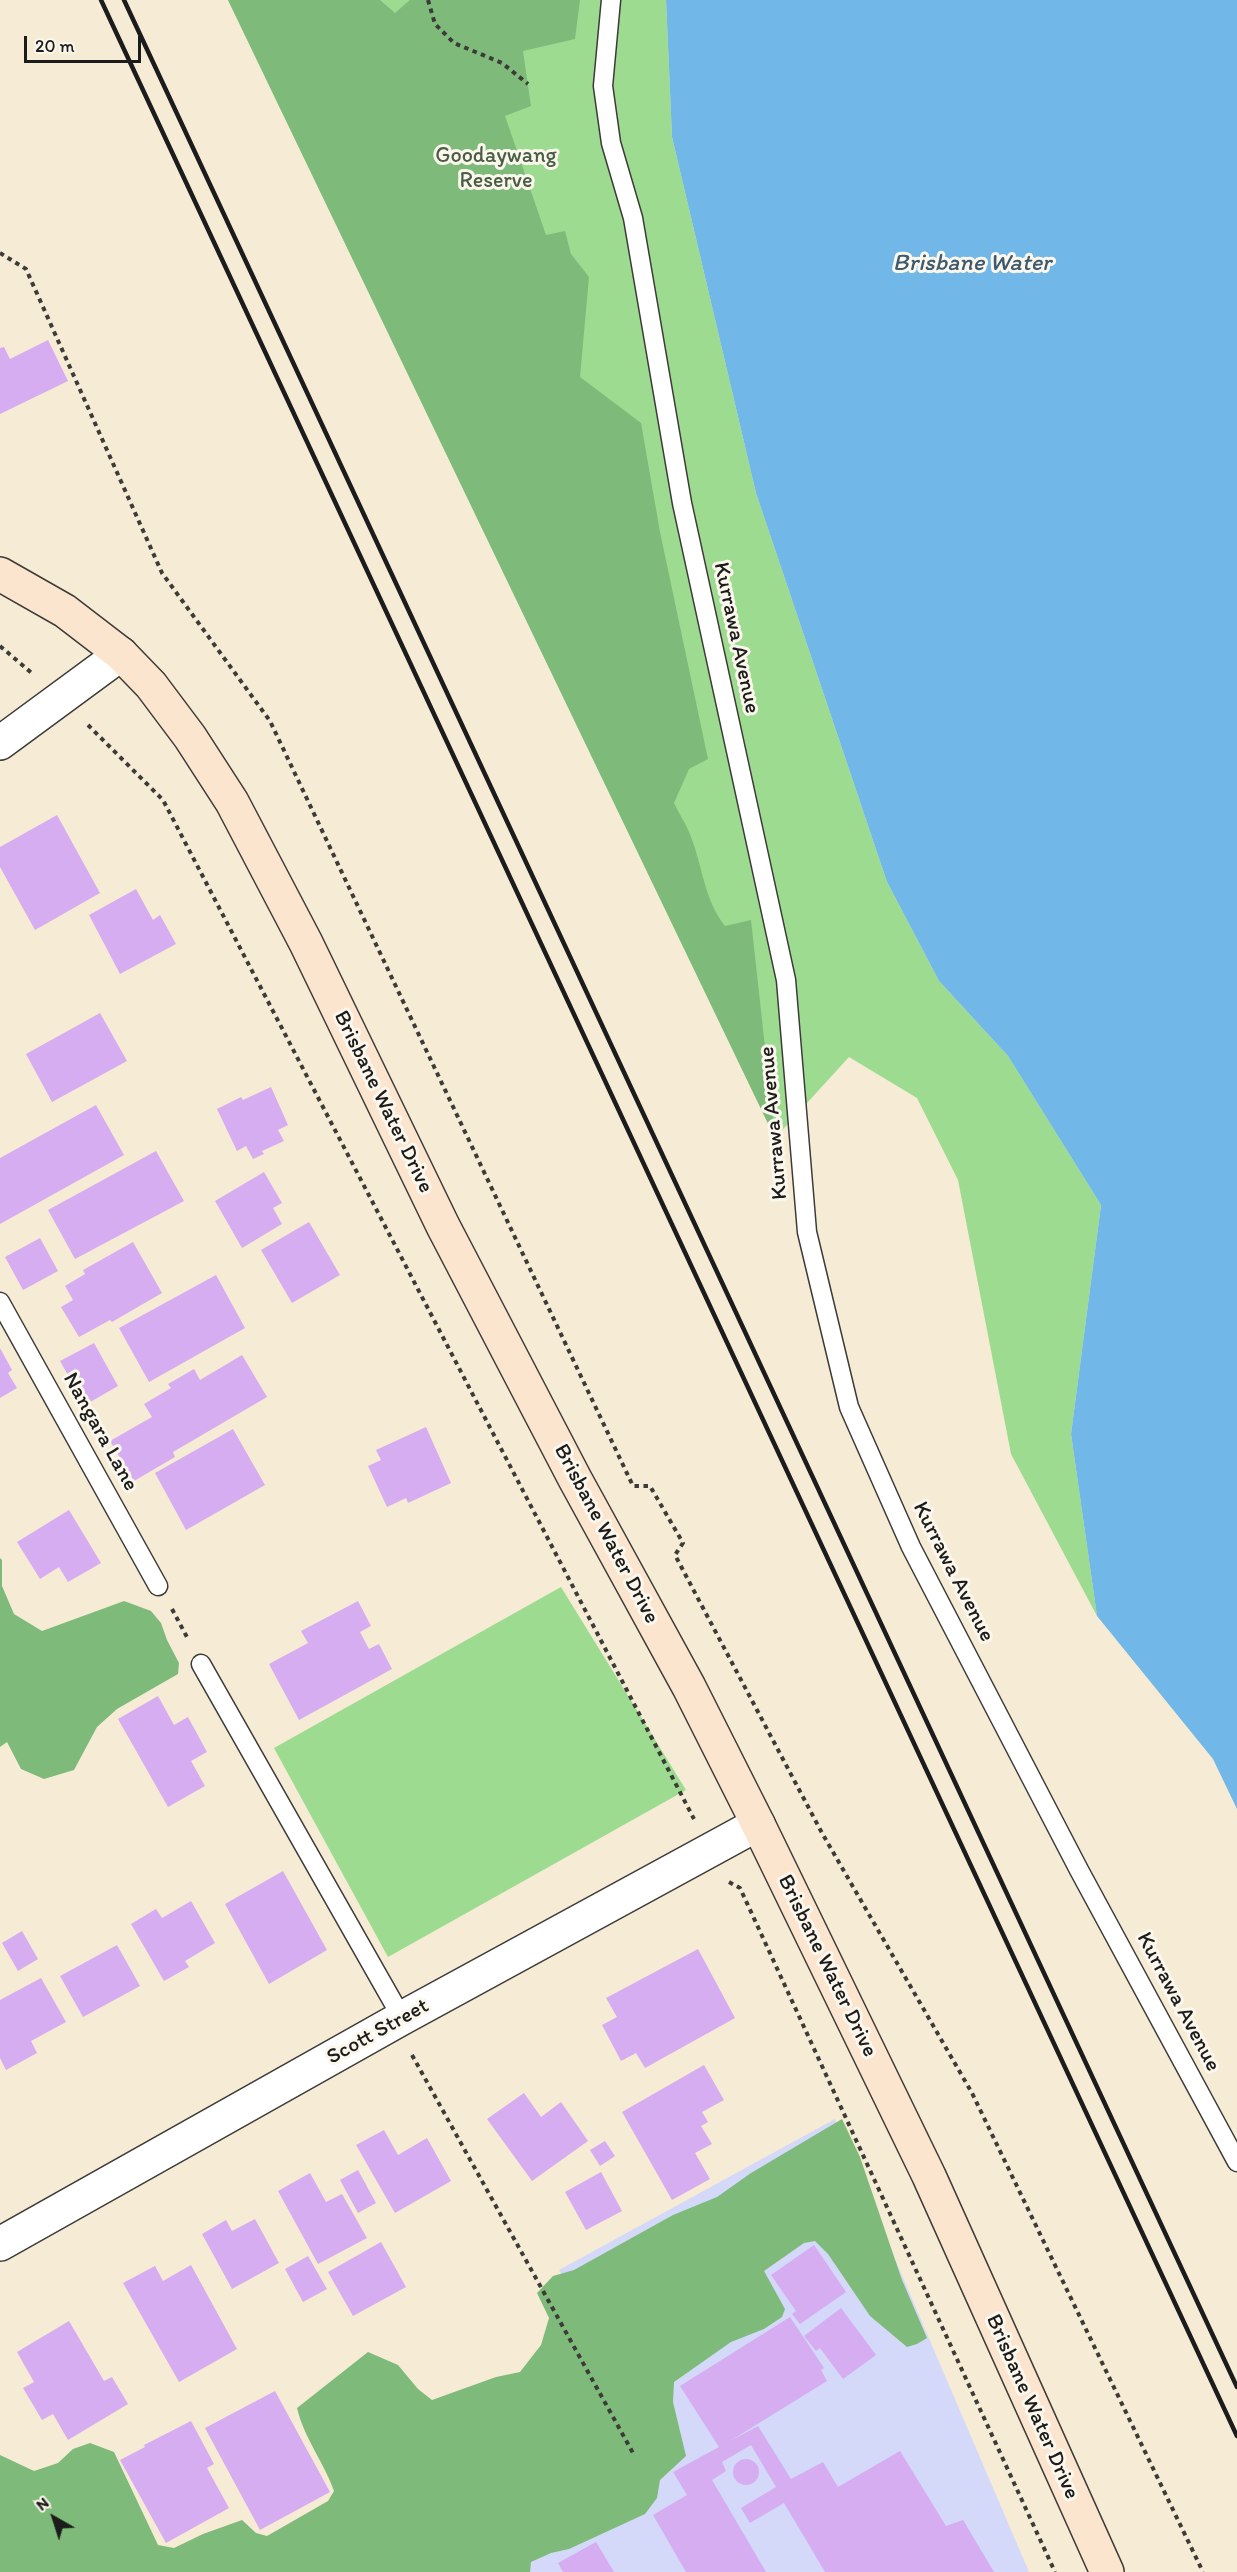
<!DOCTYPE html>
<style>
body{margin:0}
#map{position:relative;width:1237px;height:2572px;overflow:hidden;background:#f6ebd5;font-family:Itim,sans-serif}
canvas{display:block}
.north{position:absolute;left:24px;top:2488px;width:60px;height:60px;-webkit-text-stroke:4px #fbf7ec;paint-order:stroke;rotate:321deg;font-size:16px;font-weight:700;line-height:24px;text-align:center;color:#1c1c1c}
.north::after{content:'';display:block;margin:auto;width:21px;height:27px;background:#1c1c1c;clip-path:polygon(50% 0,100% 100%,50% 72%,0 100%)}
.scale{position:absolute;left:24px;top:36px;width:117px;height:27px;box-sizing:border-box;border:3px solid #1c1c1c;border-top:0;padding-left:8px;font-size:18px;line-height:21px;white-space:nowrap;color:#1c1c1c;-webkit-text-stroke:4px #fbf7ec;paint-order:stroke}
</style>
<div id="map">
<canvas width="1237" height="2572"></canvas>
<div class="north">N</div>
<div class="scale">20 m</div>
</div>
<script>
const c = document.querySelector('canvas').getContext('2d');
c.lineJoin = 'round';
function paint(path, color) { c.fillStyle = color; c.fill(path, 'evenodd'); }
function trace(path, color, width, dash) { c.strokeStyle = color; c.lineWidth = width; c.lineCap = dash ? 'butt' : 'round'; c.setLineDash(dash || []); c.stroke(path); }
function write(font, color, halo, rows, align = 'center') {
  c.font = font + ' Itim,sans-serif'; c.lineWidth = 6; c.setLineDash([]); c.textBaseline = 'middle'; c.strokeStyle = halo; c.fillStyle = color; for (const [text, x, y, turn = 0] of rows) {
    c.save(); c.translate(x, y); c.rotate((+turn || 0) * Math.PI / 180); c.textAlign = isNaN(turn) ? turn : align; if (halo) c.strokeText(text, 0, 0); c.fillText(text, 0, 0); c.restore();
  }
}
const built = new Path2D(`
 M835 2119 1029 2572H418L658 2439 559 2270Z`);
const green = new Path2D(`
 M228 0H666L672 137 756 493 887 882 939 981 1008 1056 1101 1205 1071 1434 1097 1616 1011 1454 958 1180 917 1098 849 1057 775 1138Z
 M561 1587 686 1790 388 1957 274 1748Z`);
const forest = new Path2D(`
 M228 0H380L395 13 410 0H580L575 39 523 51 531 106 505 116 546 235 565 231 571 254 589 277 580 377 641 423 660 532 708 759 689 769 674 803C679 814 687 825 691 837 703 868 704 899 725 926L751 920 775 1138Z
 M0 1558 2 1560V1586L14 1614 42 1631 124 1601 151 1611 161 1623 167 1640 179 1663 178 1674 117 1709 97 1727 74 1770 44 1779 21 1769 7 1742 0 1747Z
 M842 2119 860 2157 902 2280 927 2338 917 2344 907 2347 870 2316 828 2254 815 2241 804 2243 764 2271 785 2309 782 2317 764 2329 731 2342 674 2382 673 2402 686 2456 660 2480 657 2498 645 2514 569 2549 551 2553 531 2562 530 2572H0V2455L34 2471 58 2463 73 2449 90 2443 114 2452 158 2545 174 2548 203 2534 242 2520 256 2533 267 2536 328 2501 334 2491C324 2462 304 2438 297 2408L368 2352 398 2365 418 2389 432 2400 496 2377 520 2372 541 2345 549 2318 537 2293 553 2276 574 2270 673 2215 717 2197 751 2173Z`);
const water = new Path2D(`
 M666 0H1237V1809L1213 1759 1097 1616 1071 1434 1101 1205 1008 1056 939 981 887 882 756 493 672 137Z`);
const building = new Path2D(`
 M48 340 68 381 0 414V348L4 347 10 359Z
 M57 815 100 893 35 930 0 867V847Z
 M136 889 153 920 160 915 176 944 120 974 89 915Z
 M100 1013 127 1061 52 1102 26 1054Z
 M271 1087 288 1125 278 1130 284 1141 262 1151 264 1154 253 1159 246 1146 237 1151 217 1109 241 1097 243 1100Z
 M96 1105 124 1155 0 1224V1158Z
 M156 1151 184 1201 75 1259 48 1210Z
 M264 1172 282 1203 273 1208 282 1224 242 1248 215 1201Z
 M309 1222 340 1275 292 1303 261 1250Z
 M40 1238 58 1271 23 1290 5 1257Z
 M133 1242 162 1293 112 1322 110 1320 79 1337 61 1307 73 1300 65 1286 85 1274 83 1270Z
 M216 1275 245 1328 149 1382 119 1328Z
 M94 1343 118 1386 85 1405 60 1361Z
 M0 1348 12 1370 8 1373 17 1388 0 1398Z
 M242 1355 267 1397 173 1452 175 1457 134 1481 110 1441 152 1417 144 1404 171 1388 168 1384 194 1369 200 1380Z
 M426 1427 451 1483 408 1503 406 1498 387 1507 368 1466 381 1460 376 1450Z
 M233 1429 265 1485 186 1530 155 1473Z
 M69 1510 101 1563 68 1582 59 1567 40 1579 17 1542Z
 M358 1601 371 1626 360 1632 369 1649 379 1644 392 1669 299 1720 269 1664 308 1643 301 1631Z
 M158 1696 174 1725 188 1717 207 1752 191 1761 205 1786 168 1807 118 1719Z
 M283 1871 327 1950 269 1984 225 1904Z
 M191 1901 215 1943 185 1961 189 1967 164 1981 131 1924 156 1909 162 1918Z
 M22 1931 38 1959 18 1971 2 1943Z
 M117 1945 140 1986 83 2017 60 1976Z
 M698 1949 735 2018 645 2068 636 2053 621 2061 602 2025 617 2017 606 1998Z
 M41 1978 66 2022 31 2041 37 2053 6 2070 0 2058V2000Z
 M704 2065 724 2100 702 2112 708 2122 701 2126 712 2144 695 2153 710 2179 672 2200 622 2112Z
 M524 2093 541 2117 561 2102 588 2141 532 2181 487 2119Z
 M384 2130 398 2155 427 2138 451 2181 395 2213 356 2145Z
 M605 2141 615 2156 600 2166 590 2150Z
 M358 2170 376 2203 358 2213 340 2180Z
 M601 2172 622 2211 586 2230 565 2192Z
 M310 2173 326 2202 342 2194 367 2238 318 2264 278 2191Z
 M255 2219 279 2263 232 2289 202 2234 226 2220 232 2231Z
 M381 2242 406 2287 353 2316 328 2272Z
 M814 2245 846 2292 800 2324 792 2314 796 2311 771 2275Z
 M308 2256 327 2289 303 2302 285 2269Z
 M191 2265 237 2349 179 2382 123 2283 155 2266 163 2281Z
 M841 2308 876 2355 843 2379 820 2348 816 2351 804 2336Z
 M790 2317 824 2368 821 2370 827 2381 730 2441 758 2426 791 2479 823 2462 838 2487 900 2451 946 2526 963 2520 994 2572H825L784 2503 750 2523 741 2508 776 2487 751 2445 722 2462 726 2471 712 2480 766 2572H686L653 2515 687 2495 673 2472 719 2447 680 2386Z
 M69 2321 104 2381 112 2377 128 2404 68 2440 53 2414 42 2420 23 2388 34 2382 17 2352Z
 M275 2391 330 2492 260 2530 205 2428Z
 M191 2421 214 2464 207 2468 229 2508 166 2543 120 2460 145 2447 144 2445Z
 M733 2472a13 13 0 1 1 26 0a13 13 0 1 1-26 0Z
 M596 2542 614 2572H563L558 2563Z`);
const path = new Path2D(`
 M428 0 435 24 454 43 502 63 528 84
 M0 253 26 269 162 573 270 721 633 1486H650L683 1543 675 1555 822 1833 972 2093 1203 2572
 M0 646 34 675
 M88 725 163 800 694 1819
 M172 1609 188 1639
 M729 1882 740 1888 1055 2572
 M412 2055 633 2453`);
const service = new Path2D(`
 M611 0 603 86 611 143 633 218 682 503 786 980 807 1232 849 1407 911 1547 1079 1870 1237 2162
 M0 1302 158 1586
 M201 1664 402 2018`);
const minor = new Path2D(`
 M0 743 121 654
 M0 2244 402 2018 758 1824`);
const secondary = new Path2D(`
 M0 574 65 611 121 654 151 685 190 737 232 802 306 943 443 1226 575 1479 689 1687 758 1824 929 2176 1107 2572`);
const rail = new Path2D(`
 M101 0 1237 2436
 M124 0 1237 2387`);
const parkNames = [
 ["Goodaywang",496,156],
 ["Reserve",496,181]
];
const streetNames = [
 ["Kurrawa Avenue",736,638,78],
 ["Brisbane Water Drive",383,1102,64],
 ["Kurrawa Avenue",774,1123,-95],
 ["Nangara Lane",100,1432,61],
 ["Brisbane Water Drive",606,1534,62],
 ["Kurrawa Avenue",953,1572,63],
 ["Brisbane Water Drive",827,1966,64],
 ["Kurrawa Avenue",1178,2002,62],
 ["Scott Street",378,2032,-29],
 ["Brisbane Water Drive",1032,2407,66]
];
const waterNames = [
 ["Brisbane Water",972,264]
];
paint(built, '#d4d8f9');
paint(green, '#9ddb90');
paint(forest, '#7ebb7a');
paint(water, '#71b8e8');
paint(building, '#d6adf0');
trace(service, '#3d3b38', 21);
trace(minor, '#3d3b38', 36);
trace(secondary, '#3d3b38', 36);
trace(path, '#3d3b38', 4, [4.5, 4.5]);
trace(service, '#fff', 18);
trace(minor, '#fff', 33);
trace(secondary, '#fce5cf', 33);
trace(rail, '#1c1c1c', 4.5);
write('22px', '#495f45', '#fbf7ec', parkNames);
write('22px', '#1c1c1c', '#fbf7ec', streetNames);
write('italic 24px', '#3e5a6e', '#fbf7ec', waterNames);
</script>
